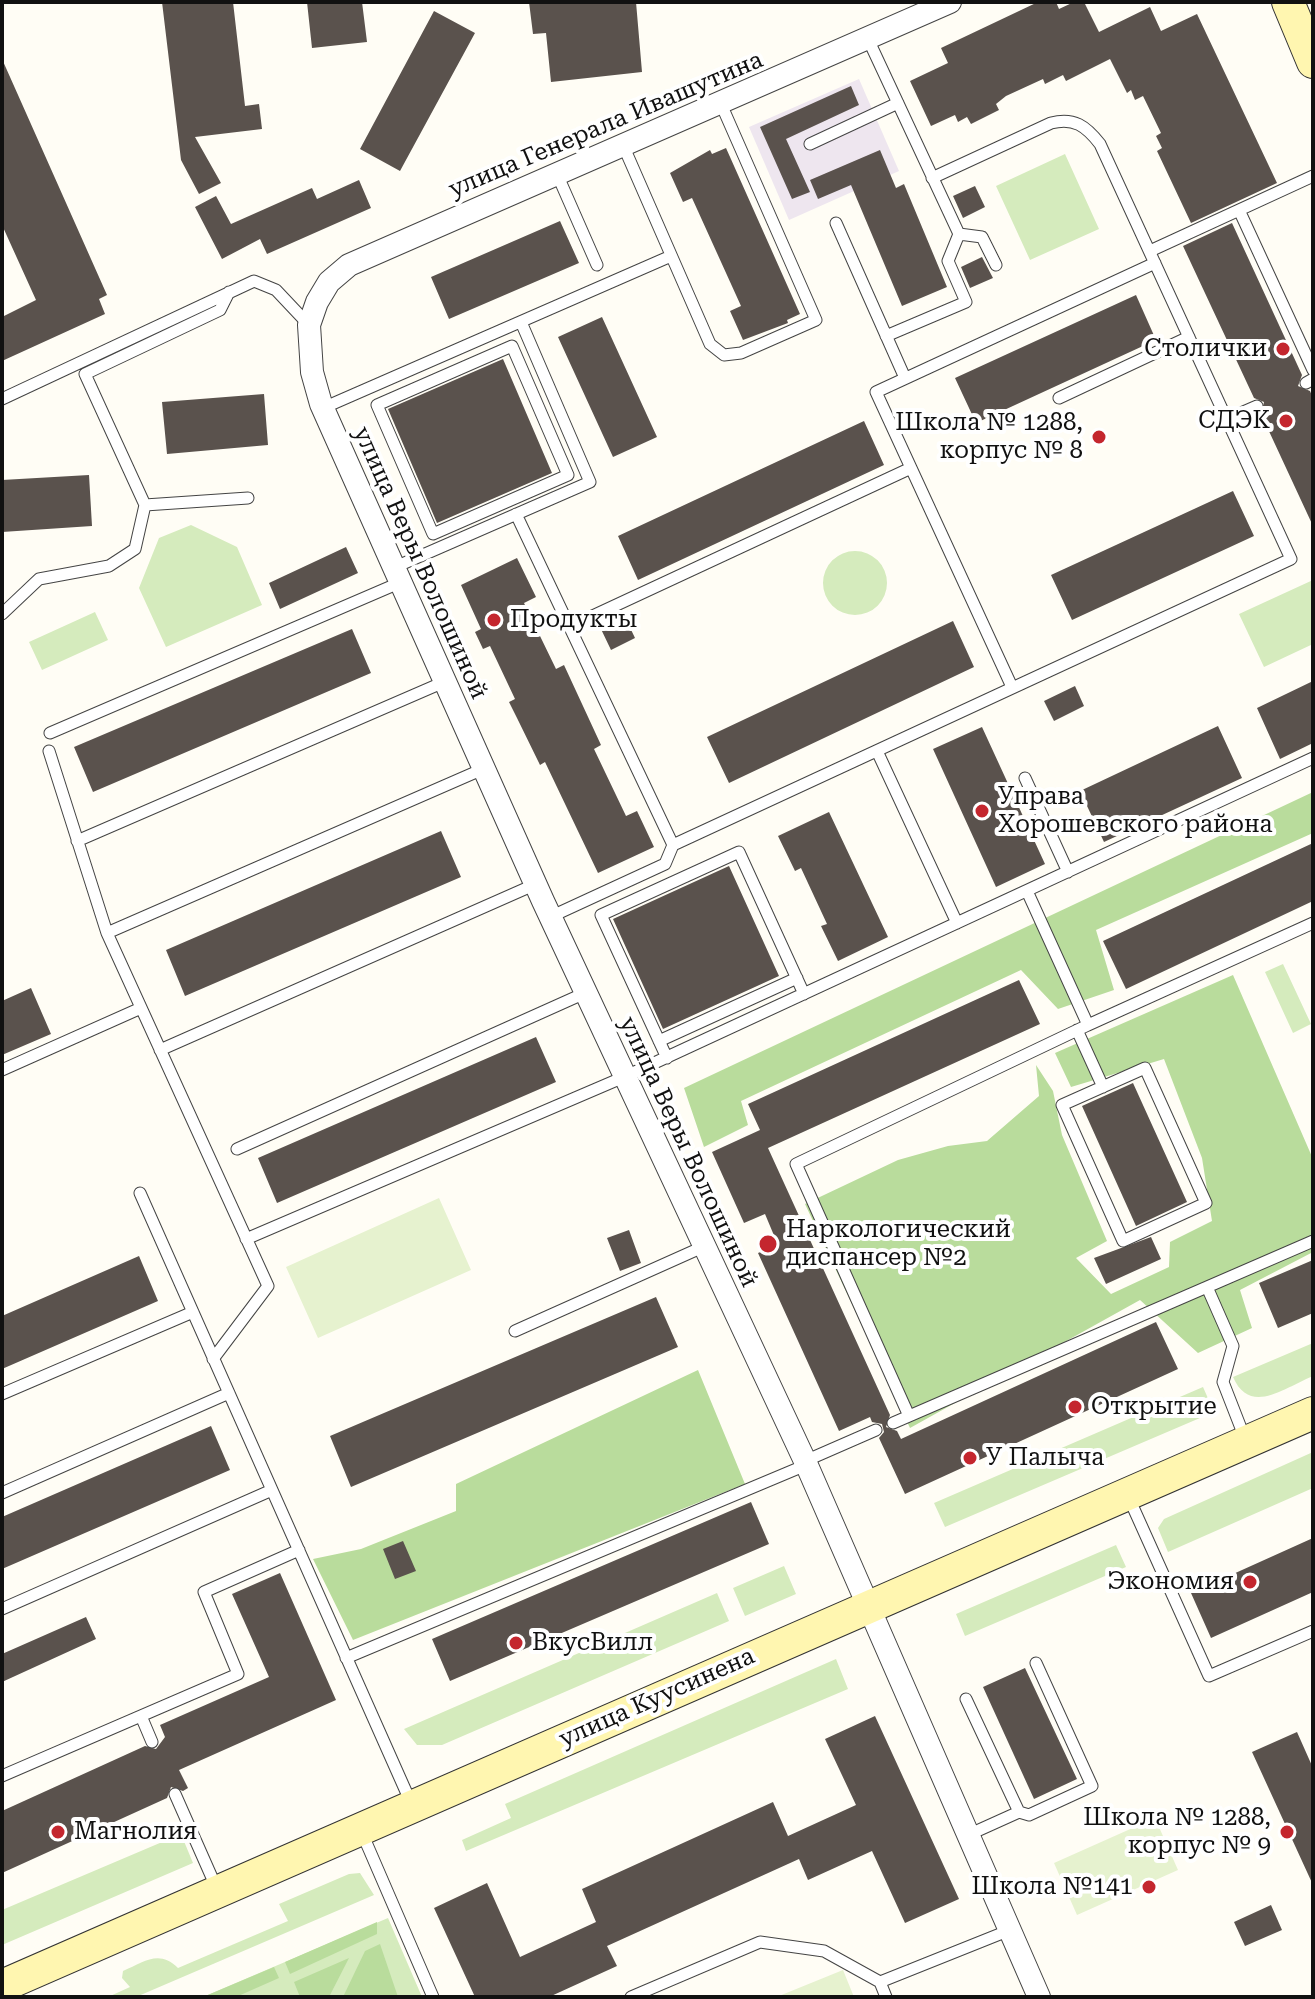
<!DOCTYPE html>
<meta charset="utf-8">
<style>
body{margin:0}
#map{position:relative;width:1315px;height:1999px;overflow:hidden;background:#fffdf5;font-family:"Roboto Serif",serif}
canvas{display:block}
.frame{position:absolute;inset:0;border:4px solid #111;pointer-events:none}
</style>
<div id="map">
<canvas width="1315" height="1999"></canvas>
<div class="frame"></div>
</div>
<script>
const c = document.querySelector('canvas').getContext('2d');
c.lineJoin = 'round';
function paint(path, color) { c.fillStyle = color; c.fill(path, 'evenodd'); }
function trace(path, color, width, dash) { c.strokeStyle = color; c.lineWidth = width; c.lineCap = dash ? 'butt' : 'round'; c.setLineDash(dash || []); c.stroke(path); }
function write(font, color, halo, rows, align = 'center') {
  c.font = font + ' "Roboto Serif",serif'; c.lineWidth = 8; c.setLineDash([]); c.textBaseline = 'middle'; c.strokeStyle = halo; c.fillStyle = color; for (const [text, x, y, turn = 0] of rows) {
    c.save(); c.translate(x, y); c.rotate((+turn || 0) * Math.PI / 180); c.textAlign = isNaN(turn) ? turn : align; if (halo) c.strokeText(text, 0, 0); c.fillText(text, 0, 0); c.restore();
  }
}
const industrial = new Path2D(`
 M859 79 899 171 789 220 749 127Z`);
const green = new Path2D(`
 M1065 154 1099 229 1030 260 996 186Z
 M191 525 237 547 262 605 166 647 139 588 159 538Z
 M823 583a32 32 0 1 1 64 0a32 32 0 1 1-64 0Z
 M1313 580V644L1264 667 1239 614Z
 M95 612 108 640 42 670 29 642Z
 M1283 964 1311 1024 1293 1033 1265 972Z
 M1313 1343V1376C1284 1388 1250 1416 1233 1377Z
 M1203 1387 1214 1412 945 1527 934 1503Z
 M1313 1452V1488L1168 1552 1158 1528 1164 1519Z
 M1116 1545 1126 1567 965 1636 956 1614Z
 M784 1566 796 1594 745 1616 733 1588Z
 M717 1593 729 1621 442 1745H417L404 1729Z
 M836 1659 848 1689 466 1851 462 1840 511 1818 505 1804Z
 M181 1834 193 1863 2 1945V1910Z
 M360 1873 374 1895 136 1997H108L130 1987 122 1978 123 1971C144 1962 159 1949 178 1968L288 1921 279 1904 349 1874Z
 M388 1918 422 1997H203Z`);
const forest = new Path2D(`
 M1313 792V833L1096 930 1114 990 1058 1009 1021 970 741 1101 748 1125 704 1147 684 1088Z
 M1233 975 1313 1159V1252L1240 1290 1252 1328 1198 1353 1140 1300 910 1428 805 1204 898 1160 948 1146 987 1141 1039 1096 1036 1065 1053 1091 1062 1135 1107 1241 1076 1258 1111 1294 1169 1267 1170 1242 1212 1221 1202 1158 1164 1059 1071 1087 1055 1053Z
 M698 1370 745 1484 353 1640 313 1559 361 1549 456 1511V1484Z
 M377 1922V1934L290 1974 285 1962Z
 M380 1944 398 1997H343L365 1951Z
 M349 1958 329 1997H300L294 1982Z
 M274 1967 279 1978 236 1997H203Z`);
const pitch = new Path2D(`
 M439 1198 471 1270 318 1338 286 1267Z
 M1155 1818 1178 1870 1077 1915 1054 1863Z
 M843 1970 854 1997H779V1996Z`);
const building = new Path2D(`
 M162 2H233L245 106 259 104 262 129 195 137 221 183 199 194 181 160Z
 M307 2H362L367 42 312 48Z
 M529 2H636L642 72 551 82 546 33 533 34Z
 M1038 2H1056L1059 9 1074 2H1084L1099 32 1150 7 1161 31 1197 14 1277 183 1191 223 1157 151 1162 148 1156 136 1161 133 1143 96 1135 100 1131 90 1127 93 1110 59 1066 81 1063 75 1045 84 1043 79 1006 96 996 104 999 110 971 124 967 117 958 122 955 115 931 126 910 81 948 63 941 48Z
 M434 11 475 33 400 171 360 149Z
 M2 59 107 295 99 299 105 314 2 361V317L36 300 2 225Z
 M851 86 859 105 786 139 810 192 792 199 760 127Z
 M726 148 800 314 787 320 788 323 743 340 730 311 741 306 692 198 683 202 670 173 710 150 712 154Z
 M880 150 896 188 904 184 947 287 902 306 851 185 818 199 810 180Z
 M359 180 371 208 267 254 260 239 222 259 195 207 216 196 231 224 312 188 317 199Z
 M975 186 985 207 963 218 953 196Z
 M560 221 579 263 449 319 431 277Z
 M1232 223 1302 375 1298 386 1310 391 1313 398V526L1261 414 1264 402 1254 398 1183 246Z
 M982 257 993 278 970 288 961 267Z
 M1136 295 1156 340 976 423 955 378Z
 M602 317 657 437 613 457 558 337Z
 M503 359 552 473 437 523 388 409Z
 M264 394 268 445 167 454 162 402Z
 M864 421 884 465 638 580 618 536Z
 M89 475 92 526 2 532V480Z
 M1233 491 1254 536 1072 620 1051 575Z
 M346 547 358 573 280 609 269 583Z
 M517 558 536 597 524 603 556 669 564 665 601 745 594 749 626 816 637 811 654 847 598 873 545 762 540 765 517 718 509 702 515 699 490 646 483 649 475 632 481 629 461 585Z
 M624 615 635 638 611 650 600 627Z
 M953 621 974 667 729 783 707 737Z
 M352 629 371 673 93 792 74 747Z
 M1313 681V743L1280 759 1257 708Z
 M1075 686 1084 706 1054 721 1044 701Z
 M1218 726 1242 778 1104 842 1080 791Z
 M982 727 1045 864 996 887 933 749Z
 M829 812 888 937 838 961 821 926 827 924 801 868 795 871 778 836Z
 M441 831 461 877 185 996 166 950Z
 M1313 843V901L1126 989 1103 941Z
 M729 866 779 976 663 1029 613 919Z
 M1019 980 1040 1024 768 1148 890 1415 886 1427 897 1431 901 1439 1156 1322 1178 1369 905 1494 879 1438 884 1432 882 1424 872 1422 870 1417 839 1431 758 1253 778 1245 765 1214 744 1223 712 1152 760 1130 748 1104Z
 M31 988 51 1034 2 1055V1001Z
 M536 1037 556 1082 277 1203 258 1158Z
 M1133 1083 1187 1202 1136 1226 1082 1106Z
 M629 1230 641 1263 620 1271 607 1238Z
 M1151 1237 1161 1259 1106 1284 1094 1258Z
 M139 1256 158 1301 2 1369V1316Z
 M1313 1260V1313L1278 1328 1259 1283Z
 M656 1297 678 1347 351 1487 330 1436Z
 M211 1426 230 1470 2 1569V1517Z
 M751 1502 769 1544 450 1681 432 1639Z
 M1313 1538V1592L1211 1638 1191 1593Z
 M403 1541 416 1571 395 1579 383 1549Z
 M280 1573 336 1700 179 1770 188 1788 183 1791 171 1787 167 1798 2 1873V1811L145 1746 156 1749 165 1737 160 1725 269 1677 232 1594Z
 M86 1617 96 1639 2 1682V1654Z
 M1025 1668 1077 1779 1034 1799 983 1687Z
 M875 1716 959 1899 905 1923 872 1851 808 1880 799 1859 607 1946 617 1966 549 1997H475L434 1908 487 1883 520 1957 596 1922 582 1889 773 1802 788 1836 856 1805 825 1739Z
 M1297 1732 1313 1768V1885L1252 1752Z
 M1271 1905 1282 1930 1245 1946 1234 1922Z`);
const service = new Path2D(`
 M868 39 959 234 948 261 966 302 886 336
 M810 144 898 103
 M623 145 710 344 724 355 741 353 816 320 721 104
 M557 174 597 265
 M1239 210 1313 370
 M836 223 905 378
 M959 234 982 237 996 265
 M1150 251 1313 176
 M512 346 568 475 433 534 377 405Z
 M1306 383 1313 379
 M1059 398 1189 337
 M2 399 254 281 276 290 309 325
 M323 408 671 256
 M1227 419 1257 406
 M145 505 85 374 220 310 229 292
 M516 514 673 845
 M393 568 590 482 521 322
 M2 614 39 579 109 566 135 549 145 505 248 498
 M569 627 911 468
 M1012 687 876 392 1155 263
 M50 733 399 583
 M49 751 107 933 268 1286 213 1359
 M877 751 957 923
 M1025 778 1068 872
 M77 841 444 682
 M1027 891 1088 1025 1313 923
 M550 917 665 864 673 845 1291 559 1100 144C1086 126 1074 117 1051 123L932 178
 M107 933 483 769
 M1077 1030 1103 1087
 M659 1041 797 978
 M160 1050 536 884
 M667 1058 601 915 739 852 804 994
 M1145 1068 1206 1203 1123 1241 1062 1105Z
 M2 1070 141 1008
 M237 1149 585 993
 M140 1193 412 1805
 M246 1239 624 1077 1313 758
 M515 1331 705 1246
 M2 1394 193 1312
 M909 1416 796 1164 1088 1025
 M893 1423 1207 1287
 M1246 1441 1223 1382 1233 1346 1207 1287 1313 1241
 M805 1461 876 1430
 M2 1493 229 1393
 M1128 1496 1209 1676 1313 1631
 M2 1609 272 1490
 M346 1658 806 1465
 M966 1699 1019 1812 968 1835
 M141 1716 152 1742
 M2 1776 238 1674 204 1592 299 1550
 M175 1794 217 1889
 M1019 1812 1029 1815 1092 1786 1036 1663
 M362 1833 433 1997
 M880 1982 886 1997
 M631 1997 760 1942 824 1951 880 1982 1010 1930`);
const minor = new Path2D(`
 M950 2 349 265 329 282 317 302 309 325 312 372 321 404 543 901 805 1461 1039 1997`);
const secondary = new Path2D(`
 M1288 2 1313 62
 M2 1986 1313 1413`);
const markers = [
 [1283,349,8,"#c4262e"],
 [1286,421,8,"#c4262e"],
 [1099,437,8,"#c4262e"],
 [494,620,8,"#c4262e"],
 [982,811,8,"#c4262e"],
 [768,1244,10,"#c4262e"],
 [1075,1407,8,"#c4262e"],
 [970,1458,8,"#c4262e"],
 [1250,1582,8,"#c4262e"],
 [516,1643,8,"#c4262e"],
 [58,1832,8,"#c4262e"],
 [1287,1832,8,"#c4262e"],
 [1149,1887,8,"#c4262e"]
];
const streetNames = [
 ["улица Генерала Ивашутина",606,125,-23],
 ["улица Веры Волошиной",420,563,66],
 ["улица Веры Волошиной",688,1152,65],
 ["улица Куусинена",657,1698,-24]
];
const poiNames = [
 ["Столички",1267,349,"right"],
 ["СДЭК",1270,421,"right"],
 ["Школа № 1288,",1083,423,"right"],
 ["корпус № 8",1083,451,"right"],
 ["Продукты",510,620],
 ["Управа",998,797],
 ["Хорошевского района",998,825],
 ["Наркологический",786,1230],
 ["диспансер №2",786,1258],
 ["Открытие",1091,1407],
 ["У Палыча",986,1458],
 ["Экономия",1234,1582,"right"],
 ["ВкусВилл",532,1643],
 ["Школа № 1288,",1271,1818,"right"],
 ["корпус № 9",1271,1846,"right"],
 ["Магнолия",74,1832],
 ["Школа №141",1133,1887,"right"]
];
paint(industrial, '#eee6ef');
paint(green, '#d5ebbd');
paint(forest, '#b9dc9c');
paint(pitch, '#e6f2cf');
paint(building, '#5a524d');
trace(service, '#444', 13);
trace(minor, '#444', 24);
trace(secondary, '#333', 34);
trace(service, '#fff', 11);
trace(minor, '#fff', 22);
trace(secondary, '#fff6b0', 32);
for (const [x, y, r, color] of markers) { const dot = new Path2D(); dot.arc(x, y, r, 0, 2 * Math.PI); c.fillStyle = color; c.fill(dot); trace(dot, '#fff', 3); }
write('24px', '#111', '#fff', streetNames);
write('24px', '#111', '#fff', poiNames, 'left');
</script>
